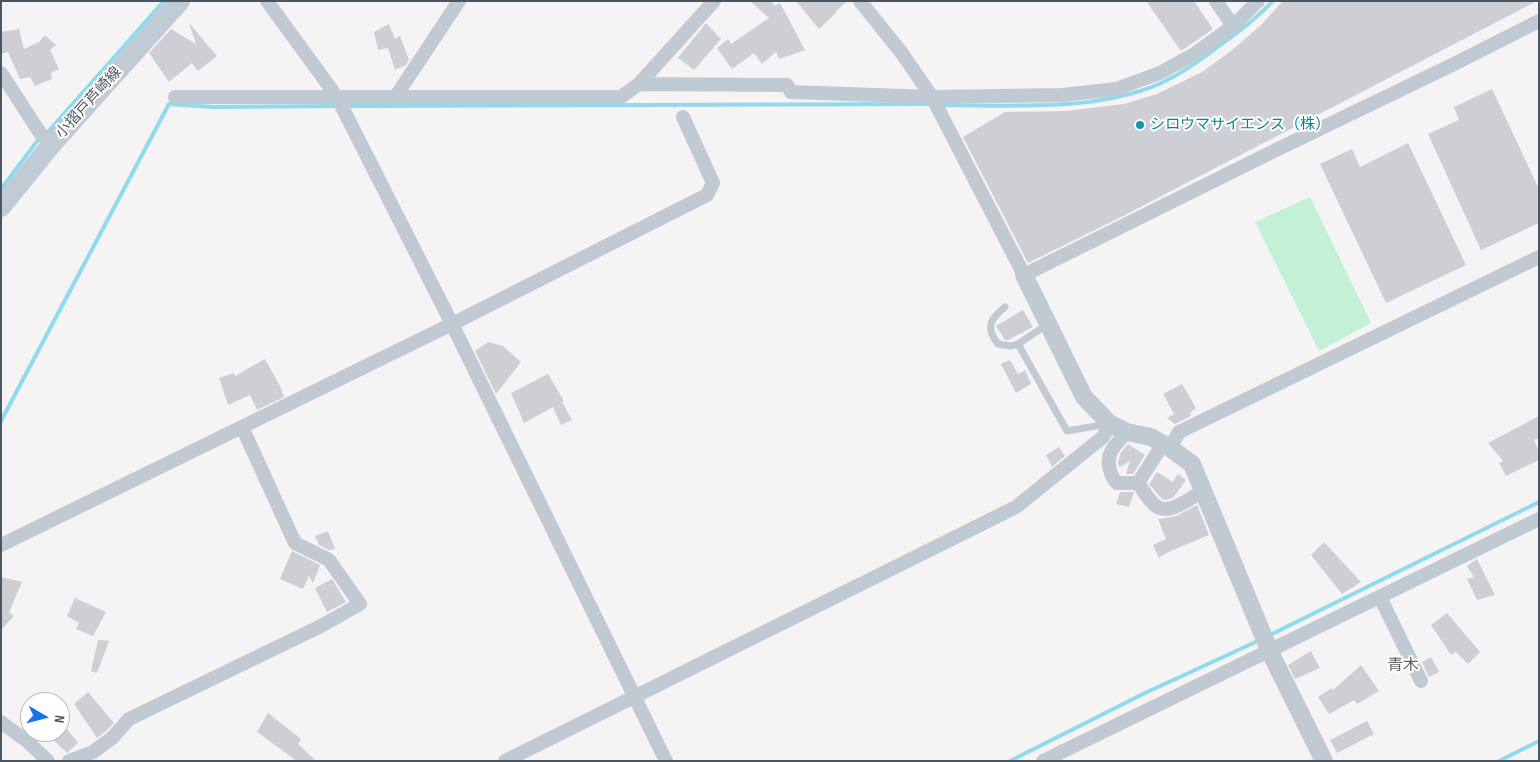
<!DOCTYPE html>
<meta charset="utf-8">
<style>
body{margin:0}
#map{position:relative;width:1540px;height:762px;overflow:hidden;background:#f5f3f3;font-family:"Sofia Sans Condensed",sans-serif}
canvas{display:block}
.frame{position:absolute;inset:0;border:2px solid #4a5661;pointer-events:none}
.north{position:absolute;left:20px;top:692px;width:50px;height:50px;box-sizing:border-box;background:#fff;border:1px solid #b7bbc0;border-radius:50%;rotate:98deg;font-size:14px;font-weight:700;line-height:20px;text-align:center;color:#4a5661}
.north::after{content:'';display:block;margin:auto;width:18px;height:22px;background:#1a73e8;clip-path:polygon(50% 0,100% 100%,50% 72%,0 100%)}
</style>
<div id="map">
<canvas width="1540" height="762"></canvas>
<div class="frame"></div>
<div class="north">N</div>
</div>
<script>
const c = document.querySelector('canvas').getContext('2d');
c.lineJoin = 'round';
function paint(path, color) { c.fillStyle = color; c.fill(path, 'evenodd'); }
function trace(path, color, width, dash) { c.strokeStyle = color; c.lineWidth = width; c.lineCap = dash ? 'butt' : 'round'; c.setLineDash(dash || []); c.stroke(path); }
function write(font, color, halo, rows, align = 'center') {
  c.font = font + ' "Sofia Sans Condensed","Noto Sans JP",sans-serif'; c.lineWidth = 4; c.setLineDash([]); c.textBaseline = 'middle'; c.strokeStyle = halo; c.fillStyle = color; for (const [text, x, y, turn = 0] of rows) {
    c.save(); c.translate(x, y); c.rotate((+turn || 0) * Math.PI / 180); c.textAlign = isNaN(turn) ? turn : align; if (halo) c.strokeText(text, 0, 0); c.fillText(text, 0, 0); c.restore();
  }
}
const green = new Path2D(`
 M1310 197 1371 323 1319 351 1255 222Z`);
const stream = new Path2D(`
 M940 105C1010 105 1094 112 1159 84 1181 74 1201 60 1220 45 1239 32 1257 18 1273 1
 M345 106 933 104
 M1 189 38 140 47 133 164 1
 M1 421 169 104 214 107 338 106
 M1268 636 1539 502
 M1010 761 1145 693 1260 640
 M1499 761 1539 741`);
const building = new Path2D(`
 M750 1H772L774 6 780 3 805 50 779 59 776 52 762 64 754 53 732 69 717 48 728 39 731 44 769 18Z
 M796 1H848L836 11 837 12 819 29Z
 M1146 1H1194L1213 29 1181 51Z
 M1283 1H1537L1123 216 1028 263 963 137 1005 112 1066 111 1124 104 1157 94 1202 72 1231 51 1260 26Z
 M189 23 217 56 198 71 192 63 169 82 149 53 171 29 196 44Z
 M706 23 721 39 694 70 678 58Z
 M389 24 395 39 400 36 409 60 406 65 395 70 388 48 378 50 374 32Z
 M19 29 24 49 39 42 45 35 56 45 50 50 59 69 51 73 52 79 35 86 30 77 20 79 8 52 1 54V32Z
 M1492 89 1539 189V223L1481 250 1428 134 1459 120 1454 107Z
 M1408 143 1466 265 1386 303 1320 164 1352 149 1360 167Z
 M1023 310 1033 327 1008 340H1005L996 326Z
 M488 342 503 346 521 362 496 394 475 351Z
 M265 359 280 386 284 397 257 410 250 395 228 405 219 378 234 373 235 376Z
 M1010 360 1018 374 1025 370 1031 384 1016 393 1001 364Z
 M548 374 564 401 562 402 572 420 561 425 553 407 524 423 511 393Z
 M1182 384 1196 408 1190 413 1191 416 1175 424 1167 418 1174 414 1163 394Z
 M1539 416V438L1534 440 1539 451V460L1506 476 1499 463 1503 461 1488 443Z
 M1128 444 1145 455 1133 474H1126L1130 461 1120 467 1118 464 1120 454Z
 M1059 447 1065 456 1052 467 1046 455Z
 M1157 472 1173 482 1178 474 1186 480 1173 498 1166 500 1162 499 1149 484Z
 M1120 492H1134L1129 507 1116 504Z
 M1197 505 1209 535 1166 553 1159 558 1153 545 1166 539 1158 519 1176 516Z
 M328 531 335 549 329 550 319 545 315 536Z
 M1324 542 1361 582 1342 594 1311 555Z
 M292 551 320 565 313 583 309 576 303 589 280 579Z
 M1477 559 1495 595 1477 600 1467 579 1474 577 1467 566Z
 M1 577 22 582 9 612 14 616 1 630Z
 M332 579 346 602 327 612 315 588Z
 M75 598 106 612 93 636 76 629 79 623 67 616Z
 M1447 613 1480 652 1468 664 1456 652 1451 655 1431 625Z
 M98 640 109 641 97 673 91 671Z
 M1311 651 1320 668 1295 679 1288 665Z
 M1431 657 1439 672 1429 677 1422 662Z
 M1361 665 1379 691 1357 704 1354 700 1329 714 1318 697 1332 688 1333 690Z
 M88 692 114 723 106 731 97 738 74 704Z
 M268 713 301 739 298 744 316 761H297L257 732Z
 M60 720 78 743 67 753 45 732H60Z
 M1367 721 1374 734 1337 753 1330 740Z`);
const service = new Path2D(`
 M1005 307C990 319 985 327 998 344L1011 346 1018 344 1067 431 1108 424
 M1018 344 1039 330`);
const minor = new Path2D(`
 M267 1 337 97 452 324 666 761
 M860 1 901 52 932 97 1024 275 1276 150 1454 64 1539 21
 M1216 1 1233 26
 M1 73 40 133 51 145
 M639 84 714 1
 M396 96 459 1
 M175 97H621L639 84 787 85 791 92 932 97 1063 95 1116 89 1160 73 1196 53 1233 26 1258 1
 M1127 432C1122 438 1114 445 1111 452 1106 461 1110 476 1117 483H1138
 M1163 444 1138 483C1143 490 1148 500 1156 506 1169 516 1190 498 1203 491
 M1170 448 1179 432 1539 257
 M1 545 452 324 707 195 713 183 683 117
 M1380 597 1421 681
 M1 722 28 742 48 761
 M69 761 93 752 112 738 129 719 321 626 360 604 329 560 295 543 242 427
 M505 761 1016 507 1103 437 1110 424
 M1043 761 1539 519`);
const tertiary = new Path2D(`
 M1024 275 1084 397 1110 424 1127 432 1151 437 1170 448 1192 464 1270 652 1324 761`);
const secondary = new Path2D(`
 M1 207 51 145 180 1`);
const markers = [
 [1140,125,5,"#0f9aa8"]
];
const streetNames = [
 ["小摺戸芦崎線",89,103,-48]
];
const cultureNames = [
 ["シロウマサイエンス（株）",1150,125]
];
const neighbourhoodNames = [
 ["青木",1403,666]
];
paint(green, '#c3f1d5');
trace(stream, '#90daee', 4);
paint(building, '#cdcfd5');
trace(service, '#c1cad2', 7);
trace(minor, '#c1cad2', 14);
trace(tertiary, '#c1cad2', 18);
trace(secondary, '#c1cbd6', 20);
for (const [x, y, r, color] of markers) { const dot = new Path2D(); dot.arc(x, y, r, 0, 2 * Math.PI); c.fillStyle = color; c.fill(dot); trace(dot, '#fff', 2); }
write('15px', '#4a5661', '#fff', streetNames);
write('15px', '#0d838f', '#fff', cultureNames, 'left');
write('16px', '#5f6368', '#fff', neighbourhoodNames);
</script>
